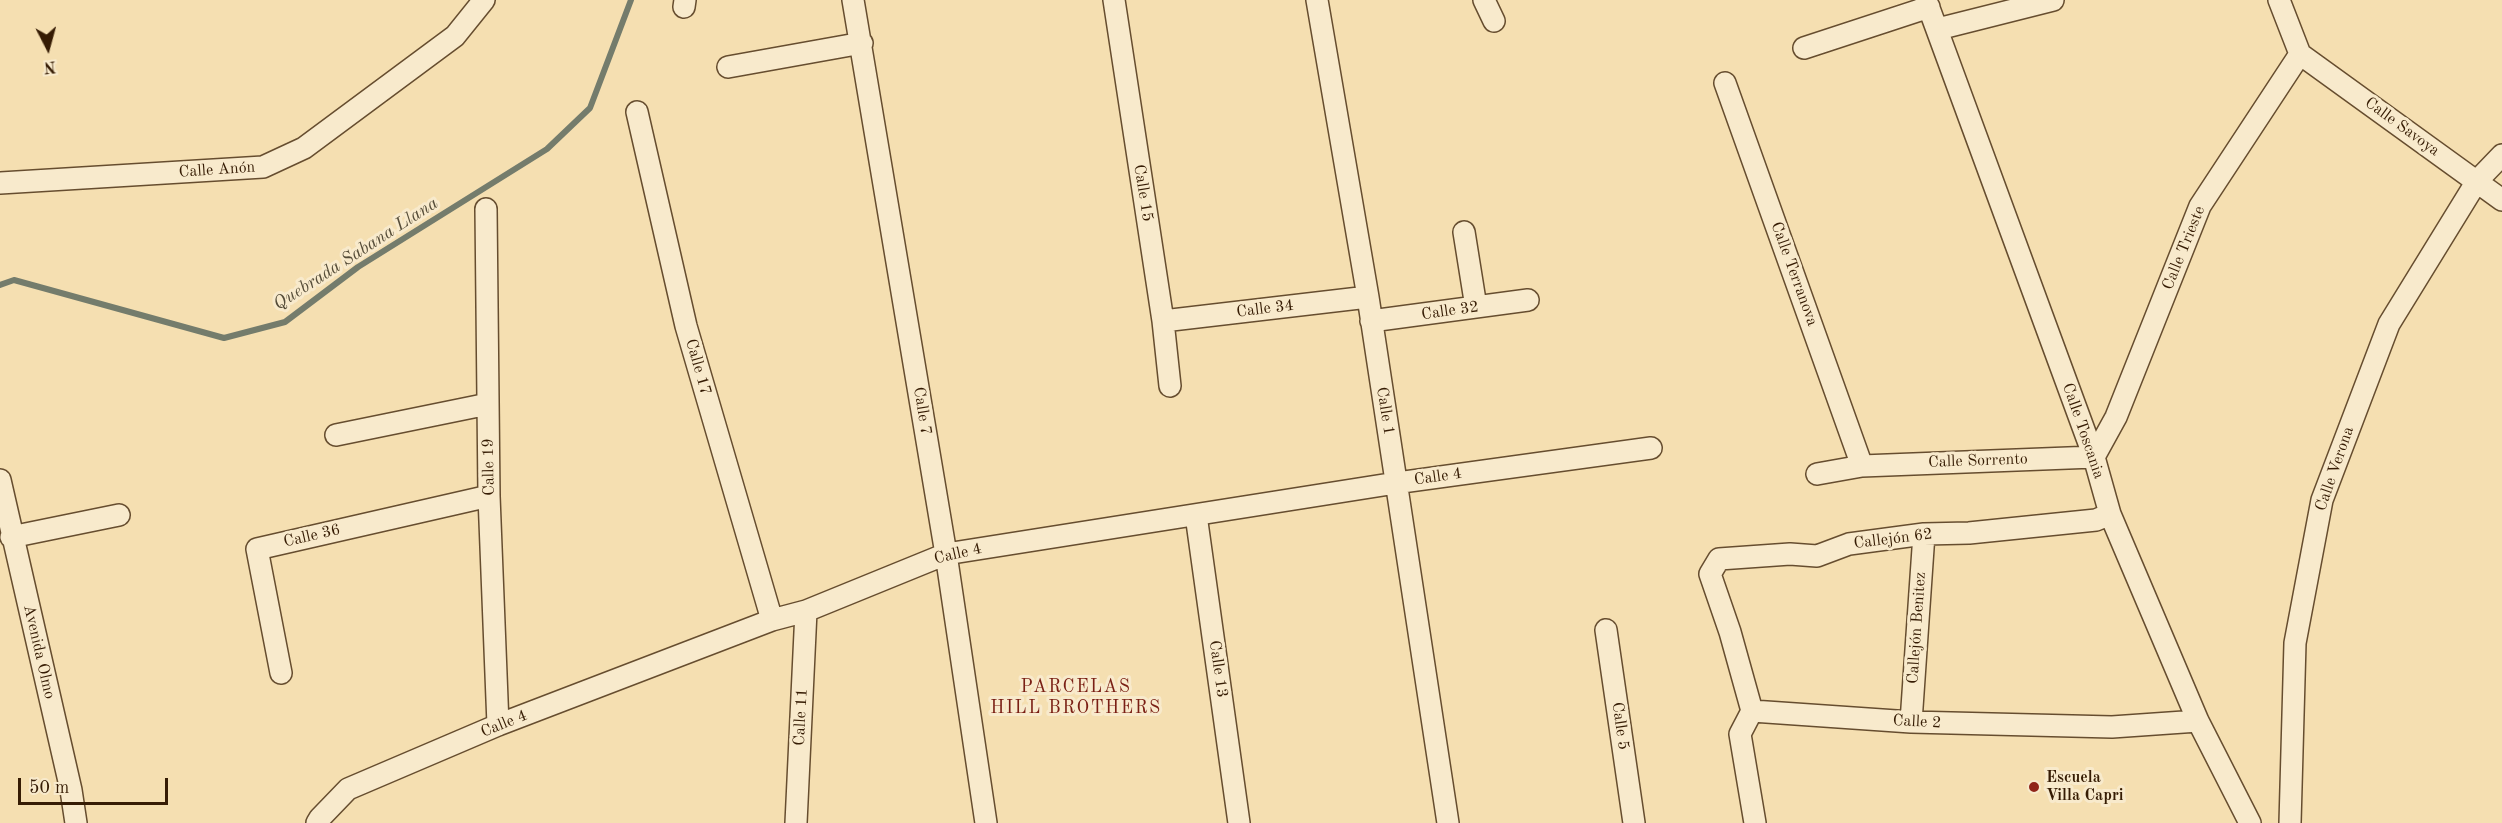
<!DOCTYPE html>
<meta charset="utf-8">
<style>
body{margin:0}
#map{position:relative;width:2502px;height:823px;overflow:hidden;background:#f5dfb1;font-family:"Old Standard TT",serif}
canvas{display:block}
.north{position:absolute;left:18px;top:18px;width:60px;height:60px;-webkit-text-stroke:4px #f8eacc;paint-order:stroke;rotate:174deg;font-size:16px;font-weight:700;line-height:24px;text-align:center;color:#361c04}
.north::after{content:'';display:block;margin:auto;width:21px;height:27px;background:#361c04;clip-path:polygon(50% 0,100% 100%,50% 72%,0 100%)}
.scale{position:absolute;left:18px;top:778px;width:150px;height:27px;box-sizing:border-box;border:3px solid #361c04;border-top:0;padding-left:8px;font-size:18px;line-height:21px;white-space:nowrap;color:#361c04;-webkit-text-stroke:4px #f8eacc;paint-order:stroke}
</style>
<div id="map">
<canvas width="2502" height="823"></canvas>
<div class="north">N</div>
<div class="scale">50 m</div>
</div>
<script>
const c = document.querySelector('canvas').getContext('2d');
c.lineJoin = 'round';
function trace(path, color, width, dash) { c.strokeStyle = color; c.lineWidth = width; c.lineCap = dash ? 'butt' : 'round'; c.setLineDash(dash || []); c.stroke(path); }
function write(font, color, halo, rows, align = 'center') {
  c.font = font + ' "Old Standard TT",serif'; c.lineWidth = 6; c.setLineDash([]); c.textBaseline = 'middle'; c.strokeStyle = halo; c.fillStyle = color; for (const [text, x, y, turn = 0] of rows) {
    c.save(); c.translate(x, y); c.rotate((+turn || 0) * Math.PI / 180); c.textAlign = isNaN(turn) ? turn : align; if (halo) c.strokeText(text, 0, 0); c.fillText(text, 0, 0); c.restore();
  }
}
const stream = new Path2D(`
 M0 285 14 280 224 338 285 322 358 267 547 149 590 108 631 0`);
const minor = new Path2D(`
 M853 0 946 554 986 823
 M1114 0 1163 321 1170 386
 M1317 0 1368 297 1448 823
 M1484 0 1494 21
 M1926 0 2094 457 2110 514 2198 721 2250 823
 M2279 0 2300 54
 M684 7 685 0
 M1938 29 2053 0
 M1804 48 1929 7
 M2300 54 2502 200
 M728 67 862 43
 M1725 83 1862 466
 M637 112 686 326 772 620
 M0 183 263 167 304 148 455 36 484 0
 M486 209 489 496 498 725
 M1464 232 1476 307
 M1163 321 1368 297
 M1371 321 1528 300
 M336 435 488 404
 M1817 474 1862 466 2094 457 2116 417 2200 206 2300 54
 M0 480 71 790 76 823
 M1196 515 1239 823
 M11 537 119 515
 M1606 630 1634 823
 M281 673 257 549 489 496
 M1752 711 1730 632 1710 574 1719 559 1790 554 1817 556 1849 544 1924 534 1969 533 2096 520 2110 514
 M1752 711 1911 722 2112 727 2198 721
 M1752 711 1740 734 1755 823
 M1911 722 1924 534
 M317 823 320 818 348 789 498 725 772 620 806 611 946 554 1396 483 1651 448
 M796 823 806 611
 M2290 823 2295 643 2322 500 2389 324 2477 181 2502 155`);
const markers = [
 [2034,787,6,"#8f2418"]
];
const streetNames = [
 ["Calle Savoya",2402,127,36],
 ["Calle Anón",217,170,-4],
 ["Calle 15",1143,193,81],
 ["Calle Trieste",2184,248,-68],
 ["Calle Terranova",1794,274,70],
 ["Calle 34",1265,309,-7],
 ["Calle 32",1450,311,-8],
 ["Calle 17",698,367,74],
 ["Calle 7",922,411,81],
 ["Calle 1",1385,411,81],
 ["Calle Toscania",2083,431,71],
 ["Calle Sorrento",1978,461,-2],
 ["Calle 19",489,467,-91],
 ["Calle Verona",2335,469,-71],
 ["Calle 4",1438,477,-8],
 ["Calle 36",312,536,-13],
 ["Callejón 62",1893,539,-7],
 ["Calle 4",958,554,-13],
 ["Callejón Benitez",1917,628,-86],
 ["Avenida Olmo",39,652,77],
 ["Calle 13",1218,669,82],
 ["Calle 11",801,717,-87],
 ["Calle 2",1917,722,3],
 ["Calle 4",504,724,-22],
 ["Calle 5",1620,726,82]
];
const poiNames = [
 ["Escuela",2046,778],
 ["Villa Capri",2046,796]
];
const waterNames = [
 ["Quebrada Sabana Llana",356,254,-33]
];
const neighbourhoodNames = [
 ["PARCELAS",1076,687],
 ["HILL BROTHERS",1076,708]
];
trace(stream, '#747c6c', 6);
trace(minor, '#664d2f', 24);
trace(minor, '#f8eacc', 21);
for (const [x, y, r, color] of markers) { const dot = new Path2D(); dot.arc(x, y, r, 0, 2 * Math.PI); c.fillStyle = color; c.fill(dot); trace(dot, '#f8eacc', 2); }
write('16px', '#361c04', '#f8eacc', streetNames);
write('bold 16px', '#361c04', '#f8eacc', poiNames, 'left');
write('italic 18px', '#554c38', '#f8eacc', waterNames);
c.letterSpacing = '1.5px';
write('18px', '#7a1f14', '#f8eacc', neighbourhoodNames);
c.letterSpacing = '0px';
</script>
